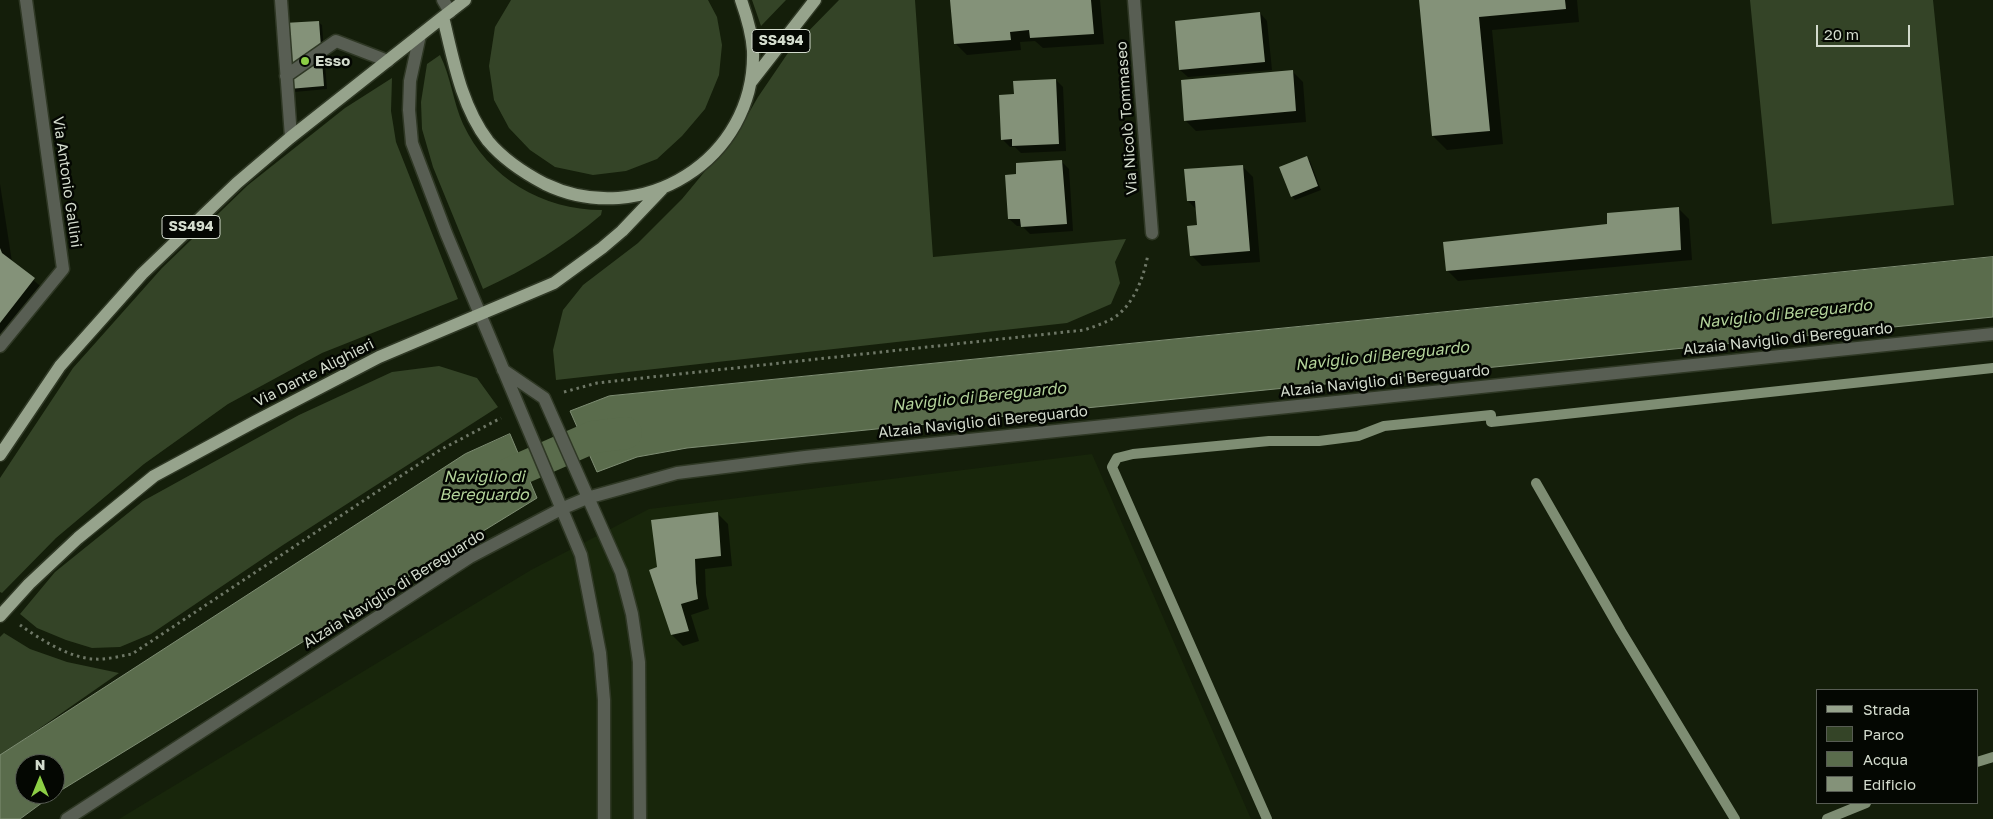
<!DOCTYPE html>
<meta charset="utf-8">
<style>
body{margin:0}
#map{position:relative;width:1993px;height:819px;overflow:hidden;background:#141e0a;font-family:"Golos Text",sans-serif}
canvas{display:block}
.legend{position:absolute;left:1816px;top:689px;width:162px;height:115px;box-sizing:border-box;background:#040702;border:1px solid #575c53;margin:0;padding:6px 9px;list-style:none;font-size:15px;color:#d3dbcd}
.legend li{display:flex;align-items:center;gap:10px;height:25px}
.legend b{width:25px;border:1px solid #575c53}
.north{position:absolute;left:15px;top:754px;width:50px;height:50px;box-sizing:border-box;background:#040702;border:1px solid #575c53;border-radius:50%;rotate:0deg;font-size:14px;font-weight:700;line-height:20px;text-align:center;color:#d3dbcd}
.north::after{content:'';display:block;margin:auto;width:18px;height:22px;background:#8cce45;clip-path:polygon(50% 0,100% 100%,50% 72%,0 100%)}
.scale{position:absolute;left:1816px;top:25px;width:94px;height:22px;box-sizing:border-box;border:2px solid #d3dbcd;border-top:0;padding-left:6px;font-size:15px;line-height:18px;white-space:nowrap;color:#d3dbcd;-webkit-text-stroke:4px #040702;paint-order:stroke}
</style>
<div id="map">
<canvas width="1993" height="819"></canvas>
<ul class="legend">
<li><b style="height:6px;background:#96a38c"></b>Strada</li>
<li><b style="height:14px;background:#344427"></b>Parco</li>
<li><b style="height:14px;background:#5a6c4c"></b>Acqua</li>
<li><b style="height:14px;background:#849279"></b>Edificio</li>
</ul>
<div class="north">N</div>
<div class="scale">20 m</div>
</div>
<script>
const c = document.querySelector('canvas').getContext('2d');
c.lineJoin = 'round';
function paint(path, color) { c.fillStyle = color; c.fill(path, 'evenodd'); }
function trace(path, color, width, dash) { c.strokeStyle = color; c.lineWidth = width; c.lineCap = dash ? 'butt' : 'round'; c.setLineDash(dash || []); c.stroke(path); }
function write(font, color, halo, rows, align = 'center') {
  c.font = font + ' "Golos Text",sans-serif'; c.lineWidth = 5; c.setLineDash([]); c.textBaseline = 'middle'; c.strokeStyle = halo; c.fillStyle = color; for (const [text, x, y, turn = 0] of rows) {
    c.save(); c.translate(x, y); c.rotate((+turn || 0) * Math.PI / 180); c.textAlign = isNaN(turn) ? turn : align; if (halo) c.strokeText(text, 0, 0); c.fillText(text, 0, 0); c.restore();
  }
}
const built = new Path2D(`
 M1092 454 1251 819H119L531 570 649 509Z`);
const green = new Path2D(`
 M511 0H708L717 17 722 45 719 75 705 109 682 136 657 159 626 171 593 175 555 167 530 150 509 128 494 100 489 66 495 27Z
 M752 0H786L761 26Z
 M839 0H915L933 257 1126 239 1115 262 1120 283 1111 304 1067 323 556 380 553 350 563 310 583 285 638 243 682 199 739 130 758 97 790 50Z
 M1750 0H1933L1954 205 1772 224Z
 M440 55C451 77 453 102 463 124 488 178 543 210 602 210L601 215C566 245 525 270 483 289L433 167 422 129 421 102 427 64Z
 M392 78 391 111 396 142 458 299 322 353 228 404 144 464 56 538 2 593 0 592V478L73 368 162 268 248 185 345 108Z
 M439 366 477 378 498 407 283 545 151 634 120 647 92 648 66 640 37 628 20 614 55 572 143 501 299 415 392 372Z
 M4 633 30 649 67 662 119 673 0 756V637Z`);
const water = new Path2D(`
 M1993 257V317L687 448 637 457 597 472 570 411 609 396Z
 M510 434 537 498 55 794V764H25V794H54L20 819H0V755L465 454Z`);
const shadow = new Path2D(`
 M951 0H1100L1104 44 1043 48 1035 41 1020 42 1021 50 967 55 956 44Z
 M1421 0H1577L1579 22 1492 30 1503 144 1447 150 1433 136Z
 M1260 13 1267 21 1272 70 1188 77 1180 70Z
 M318 22 322 25 327 89 294 92 291 88Z
 M1292 71 1303 82 1306 122 1196 131 1185 120Z
 M1056 80 1063 87 1066 151 1021 153 1015 147H1010L1002 139Z
 M1306 158 1310 161 1321 190 1295 200 1292 196Z
 M1061 161 1069 169 1073 231 1030 234 1022 226H1017L1009 219Z
 M1242 166 1253 177 1260 262 1202 266 1191 255 1199 226 1197 210 1188 201Z
 M0 184 12 262 45 290 0 347Z
 M1678 208 1689 219 1692 260 1458 281 1447 270Z
 M717 513 728 524 732 566 705 569 706 595 709 609 691 615 699 641 683 646 672 635 658 568Z`);
const stream = new Path2D(`
 M1536 483 1621 631 1735 819
 M1977 762 1993 757
 M1267 819 1112 467 1117 458 1133 454 1269 441H1319L1358 436 1384 426 1491 415V422L1993 368
 M1827 819 1866 803`);
const canal = new Path2D(`
 M485 490 511 473 593 437 626 433`);
const building = new Path2D(`
 M950 0H1091L1094 34 1030 38 1029 30 1010 32 1011 40 954 44Z
 M1419 0H1565L1566 9 1479 17 1490 131 1432 136Z
 M1260 12 1265 62 1179 70 1175 21Z
 M319 21 324 86 289 89 284 23Z
 M1293 70 1296 111 1184 121 1181 80Z
 M1056 79 1059 144 1012 146V139L1001 140 999 95 1014 94 1013 81Z
 M1307 156 1318 186 1291 197 1279 167Z
 M1062 160 1067 224 1021 227 1020 219H1008L1005 175 1016 174V163Z
 M1243 165 1250 251 1190 256 1187 226 1197 225 1195 201H1187L1184 169Z
 M1679 207 1681 250 1446 271 1443 242 1607 224V213Z
 M0 248 2 253 35 278 0 323Z
 M718 512 721 556 695 559 696 583 698 599 681 604 689 631 671 635 649 570 657 567 651 520Z`);
const path = new Path2D(`
 M564 392 597 383 1084 330C1093 327 1102 324 1110 320 1133 308 1144 277 1148 254
 M20 625C40 639 69 658 94 659 106 660 120 656 132 654L440 450 501 418`);
const minor = new Path2D(`
 M281 0 291 137
 M443 0 450 12
 M1134 0 1152 233
 M420 35 410 81 409 110 412 143 446 233 581 555 600 653 604 700V819
 M286 76 336 41 388 61
 M0 346 63 269 26 0
 M503 370 544 398 621 572 632 614 639 662 640 819
 M67 819 470 557 561 509 587 498 677 473 805 457 1993 334`);
const major = new Path2D(`
 M465 0 443 17C453 58 461 106 488 141 503 159 524 173 545 184 641 230 756 160 753 51 752 33 747 17 741 0
 M751 82 815 0
 M0 455 60 366 142 274 237 183 291 137 443 17
 M0 616 29 584 78 538 154 476 254 422 379 357 554 283 602 248 622 231 662 189`);
const markers = [
 [305,61,5,"#8cce45"]
];
const shields = [
 [781,41,58],
 [191,227,58]
];
const shieldNames = [
 ["SS494",781,41],
 ["SS494",191,227]
];
const poiNames = [
 ["Esso",315,61]
];
const streetNames = [
 ["Via Nicolò Tommaseo",1127,118,-94],
 ["Via Antonio Gallini",67,182,82],
 ["Alzaia Naviglio di Bereguardo",1788,339,-6],
 ["Via Dante Alighieri",314,373,-27],
 ["Alzaia Naviglio di Bereguardo",1385,381,-6],
 ["Alzaia Naviglio di Bereguardo",983,422,-6],
 ["Alzaia Naviglio di Bereguardo",394,589,-32]
];
const waterNames = [
 ["Naviglio di Bereguardo",1785,314,-6],
 ["Naviglio di Bereguardo",1382,356,-6],
 ["Naviglio di Bereguardo",979,397,-6],
 ["Naviglio di",484,477],
 ["Bereguardo",484,495]
];
paint(built, '#18260b');
paint(green, '#344427');
paint(water, '#5a6c4c');
trace(water, '#7e8d73', 1);
paint(shadow, '#0007');
trace(stream, '#7e8d73', 10);
trace(canal, '#5a6c4c', 32);
paint(building, '#849279');
trace(minor, '#2f3825', 15);
trace(major, '#2f3825', 15);
trace(path, '#6e7766', 3, [2.5, 4]);
trace(minor, '#585e53', 12);
trace(major, '#96a38c', 12);
for (const [x, y, r, color] of markers) { const dot = new Path2D(); dot.arc(x, y, r, 0, 2 * Math.PI); c.fillStyle = color; c.fill(dot); trace(dot, '#040702', 2); }
for (const [x, y, w] of shields) { const box = new Path2D(); box.roundRect(x - w / 2, y - 11.5, w, 23, 4); c.fillStyle = '#040702'; c.fill(box); trace(box, '#d3dbcd', 1); }
write('bold 14px', '#d3dbcd', null, shieldNames);
write('bold 15px', '#d3dbcd', '#040702', poiNames, 'left');
write('15px', '#d3dbcd', '#040702', streetNames);
write('italic 16px', '#b3d39a', '#040702', waterNames);
</script>
